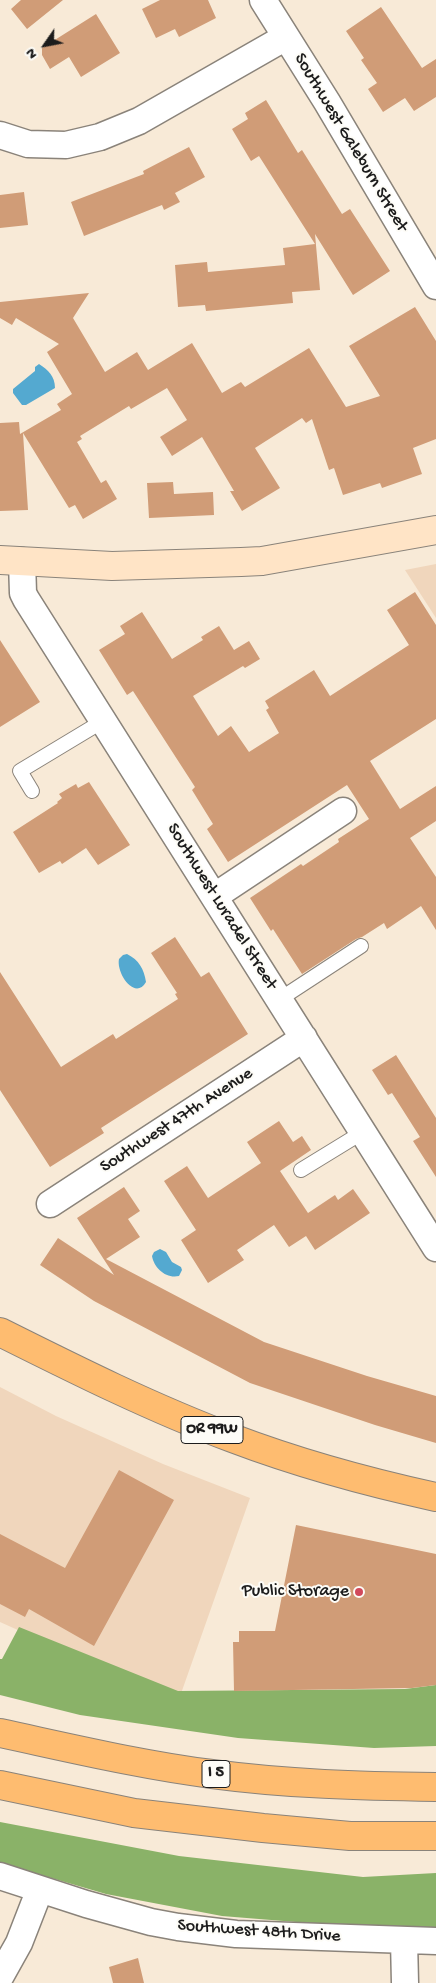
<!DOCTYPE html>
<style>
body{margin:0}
#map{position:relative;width:436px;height:1983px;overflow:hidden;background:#f8ead7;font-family:"Gochi Hand",sans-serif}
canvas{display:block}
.north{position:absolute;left:20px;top:20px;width:50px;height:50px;-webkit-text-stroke:4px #fdfcf7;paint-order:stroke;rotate:237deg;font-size:14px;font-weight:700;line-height:20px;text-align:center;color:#1c1c1c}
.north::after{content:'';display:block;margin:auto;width:18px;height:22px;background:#1c1c1c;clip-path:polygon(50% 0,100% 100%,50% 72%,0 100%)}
</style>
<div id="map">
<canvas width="436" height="1983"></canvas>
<div class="north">N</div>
</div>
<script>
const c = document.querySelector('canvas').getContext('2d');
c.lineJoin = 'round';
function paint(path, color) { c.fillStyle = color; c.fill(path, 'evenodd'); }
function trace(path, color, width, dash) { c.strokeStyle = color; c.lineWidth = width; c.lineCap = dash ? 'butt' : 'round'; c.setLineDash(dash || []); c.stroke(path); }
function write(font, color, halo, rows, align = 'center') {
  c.font = font + ' "Gochi Hand",sans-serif'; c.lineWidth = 4; c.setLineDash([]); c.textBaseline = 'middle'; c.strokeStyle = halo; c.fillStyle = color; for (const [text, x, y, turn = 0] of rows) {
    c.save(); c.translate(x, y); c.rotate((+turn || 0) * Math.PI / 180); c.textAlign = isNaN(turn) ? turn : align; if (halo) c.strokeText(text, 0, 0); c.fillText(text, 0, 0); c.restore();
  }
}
const built = new Path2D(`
 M436 564V618L405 570Z
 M0 1387 56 1416 163 1464 250 1498 178 1702 0 1622Z`);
const forest = new Path2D(`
 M19 1627 178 1691 405 1689 436 1685V1746L374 1748 238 1738 80 1715 0 1695V1659H2Z
 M0 1822 179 1856 363 1877 436 1873V1928L333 1925 222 1916 106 1894 0 1863Z`);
const water = new Path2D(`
 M39 364C48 370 55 376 55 388L26 405H22L13 393V389L35 371V367Z
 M127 954C139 960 144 969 146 982 135 1001 116 973 119 959L123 955Z
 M160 1249 166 1252 172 1262 181 1267 182 1270 179 1276C166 1279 154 1268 152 1256L154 1252Z`);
const building = new Path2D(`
 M21 0H63L27 29 11 9Z
 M160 0H208L216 18 179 37 175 29 156 38 142 9Z
 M381 7 422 68 436 59V97L414 111 405 98 383 112 368 89 377 83 361 60 364 58 346 31Z
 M96 14 120 53 81 77 69 57 50 69 42 55V48Z
 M266 100 298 153 302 150 342 214 350 209 390 271 353 295 315 234 320 290 292 292 293 303 206 311 205 305 178 307 175 265 207 262 208 272 285 265 283 248 315 244 259 156 251 161 232 129 248 119 245 113Z
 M189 147 205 177 175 193 180 202 164 210 162 205 84 236 71 202 144 174 143 171Z
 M24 192 28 225 0 228V195Z
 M89 293 73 318 105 372 137 352 148 370 192 343 222 393 241 382 245 387 309 348 346 407 380 396 349 346 415 307 436 341V439L413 448 422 474 382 488 380 483 343 495 334 468 329 470 312 419 306 423 302 418 255 448 280 488 242 511 230 491H234L202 437 172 456 160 437 187 420 167 388 131 409 129 406 80 436 82 439 77 442 101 483 106 480 117 499 83 519 75 505 69 508 23 433 28 510 0 511V423L19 422 20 434 61 410 57 404 72 394 47 352 59 344 16 318 12 325 0 318V302Z
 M173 482 174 494 213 492 214 515 149 518 147 483Z
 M415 592 436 625V719L370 761 400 809 436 786V821L410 838 436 877V930L421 906 387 929 384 923 362 937 356 939 302 974 273 929 271 931 250 898 301 864 303 866 339 842 338 839 369 819 347 785 228 862 207 829 213 824 192 790 195 787 133 691 127 695 99 650 125 634 120 626 142 612 172 659 203 640 201 637 219 626 234 650 249 641 260 659 245 668 243 666 193 696 218 736 231 726 249 752 279 733 266 710 269 708 265 701 314 670 330 696 409 645 387 610Z
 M0 640 40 702 0 727Z
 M89 782 130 845 98 865 86 848 62 864 60 861 39 873 13 832 58 803 57 802 62 798 59 794 76 784 78 788Z
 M175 937 201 977 209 972 248 1034 101 1128 104 1133 50 1167 0 1090V972L61 1067 113 1034 116 1039 178 999 175 994 177 993 151 953Z
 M396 1055 436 1118V1177L413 1141 420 1137 392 1093 388 1095 372 1070Z
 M279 1121 293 1142 302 1136 311 1150 280 1171 308 1213 335 1195 338 1200 353 1189 370 1213 315 1250 306 1236 289 1247 274 1225 237 1250 244 1260 208 1283 181 1240 196 1230 164 1181 187 1166 208 1198 261 1163 247 1142Z
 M124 1187 140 1211 128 1219 140 1237 106 1259 264 1342 367 1376 436 1396V1443L375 1425 250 1383 94 1301 40 1265 58 1238 114 1275 77 1218Z
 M119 1470 174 1500 94 1646 29 1609 25 1617 0 1604V1534L65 1568Z
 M296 1525 436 1554V1685L412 1688 234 1691 233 1642H239V1631H275Z
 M138 1958 144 1983H113L109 1967Z`);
const service = new Path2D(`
 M32 791 20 771 103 721
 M280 999 361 946
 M301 1170 363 1132`);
const minor = new Path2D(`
 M263 0 327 102 436 286
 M0 135 28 144 66 145 100 137 139 121 286 37
 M22 561 23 593 26 599 436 1248
 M215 896 343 811
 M50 1204 304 1038
 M0 1876 86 1904 151 1922 178 1927 236 1934 436 1941
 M404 1940 405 1983
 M0 1977 19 1943 40 1889`);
const secondary = new Path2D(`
 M0 560 112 566 241 562 262 561 436 530`);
const primary = new Path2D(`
 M0 1332C76 1370 152 1408 232 1438 298 1463 367 1482 436 1497`);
const motorway = new Path2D(`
 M0 1733C70 1748 141 1765 212 1774 287 1784 361 1786 436 1787
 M0 1785 134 1813 263 1828 350 1836H436`);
const markers = [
 [359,1592,5,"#d1495b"]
];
const shields = [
 [212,1430,62],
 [216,1774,28]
];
const shieldNames = [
 ["OR 99W",212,1430],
 ["I 5",216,1774]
];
const streetNames = [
 ["Southwest Galeburn Street",350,143,59],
 ["Southwest Luradel Street",221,907,58],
 ["Southwest 47th Avenue",177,1121,-33],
 ["Southwest 48th Drive",259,1932,4]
];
const poiNames = [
 ["Public Storage",349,1592]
];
paint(built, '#f0d6bc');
paint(forest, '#8ab268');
paint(water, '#54a9d0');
paint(building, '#d09c77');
trace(service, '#8a837a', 16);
trace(minor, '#8a837a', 29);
trace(secondary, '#8a837a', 30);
trace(primary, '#8a837a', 30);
trace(motorway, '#8a837a', 30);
trace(service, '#fff', 14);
trace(minor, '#fff', 26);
trace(secondary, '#ffe4c6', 28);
trace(primary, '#febc70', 28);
trace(motorway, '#febc70', 28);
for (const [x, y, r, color] of markers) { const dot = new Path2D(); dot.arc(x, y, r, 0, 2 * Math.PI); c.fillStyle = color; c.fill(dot); trace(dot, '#fdfcf7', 2); }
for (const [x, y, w] of shields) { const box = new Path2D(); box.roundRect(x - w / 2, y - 13.5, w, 27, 4); c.fillStyle = '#fdfcf7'; c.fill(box); trace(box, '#1c1c1c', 1); }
write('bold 16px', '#1c1c1c', null, shieldNames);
write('18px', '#1c1c1c', '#fdfcf7', streetNames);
write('18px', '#1c1c1c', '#fdfcf7', poiNames, 'right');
</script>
